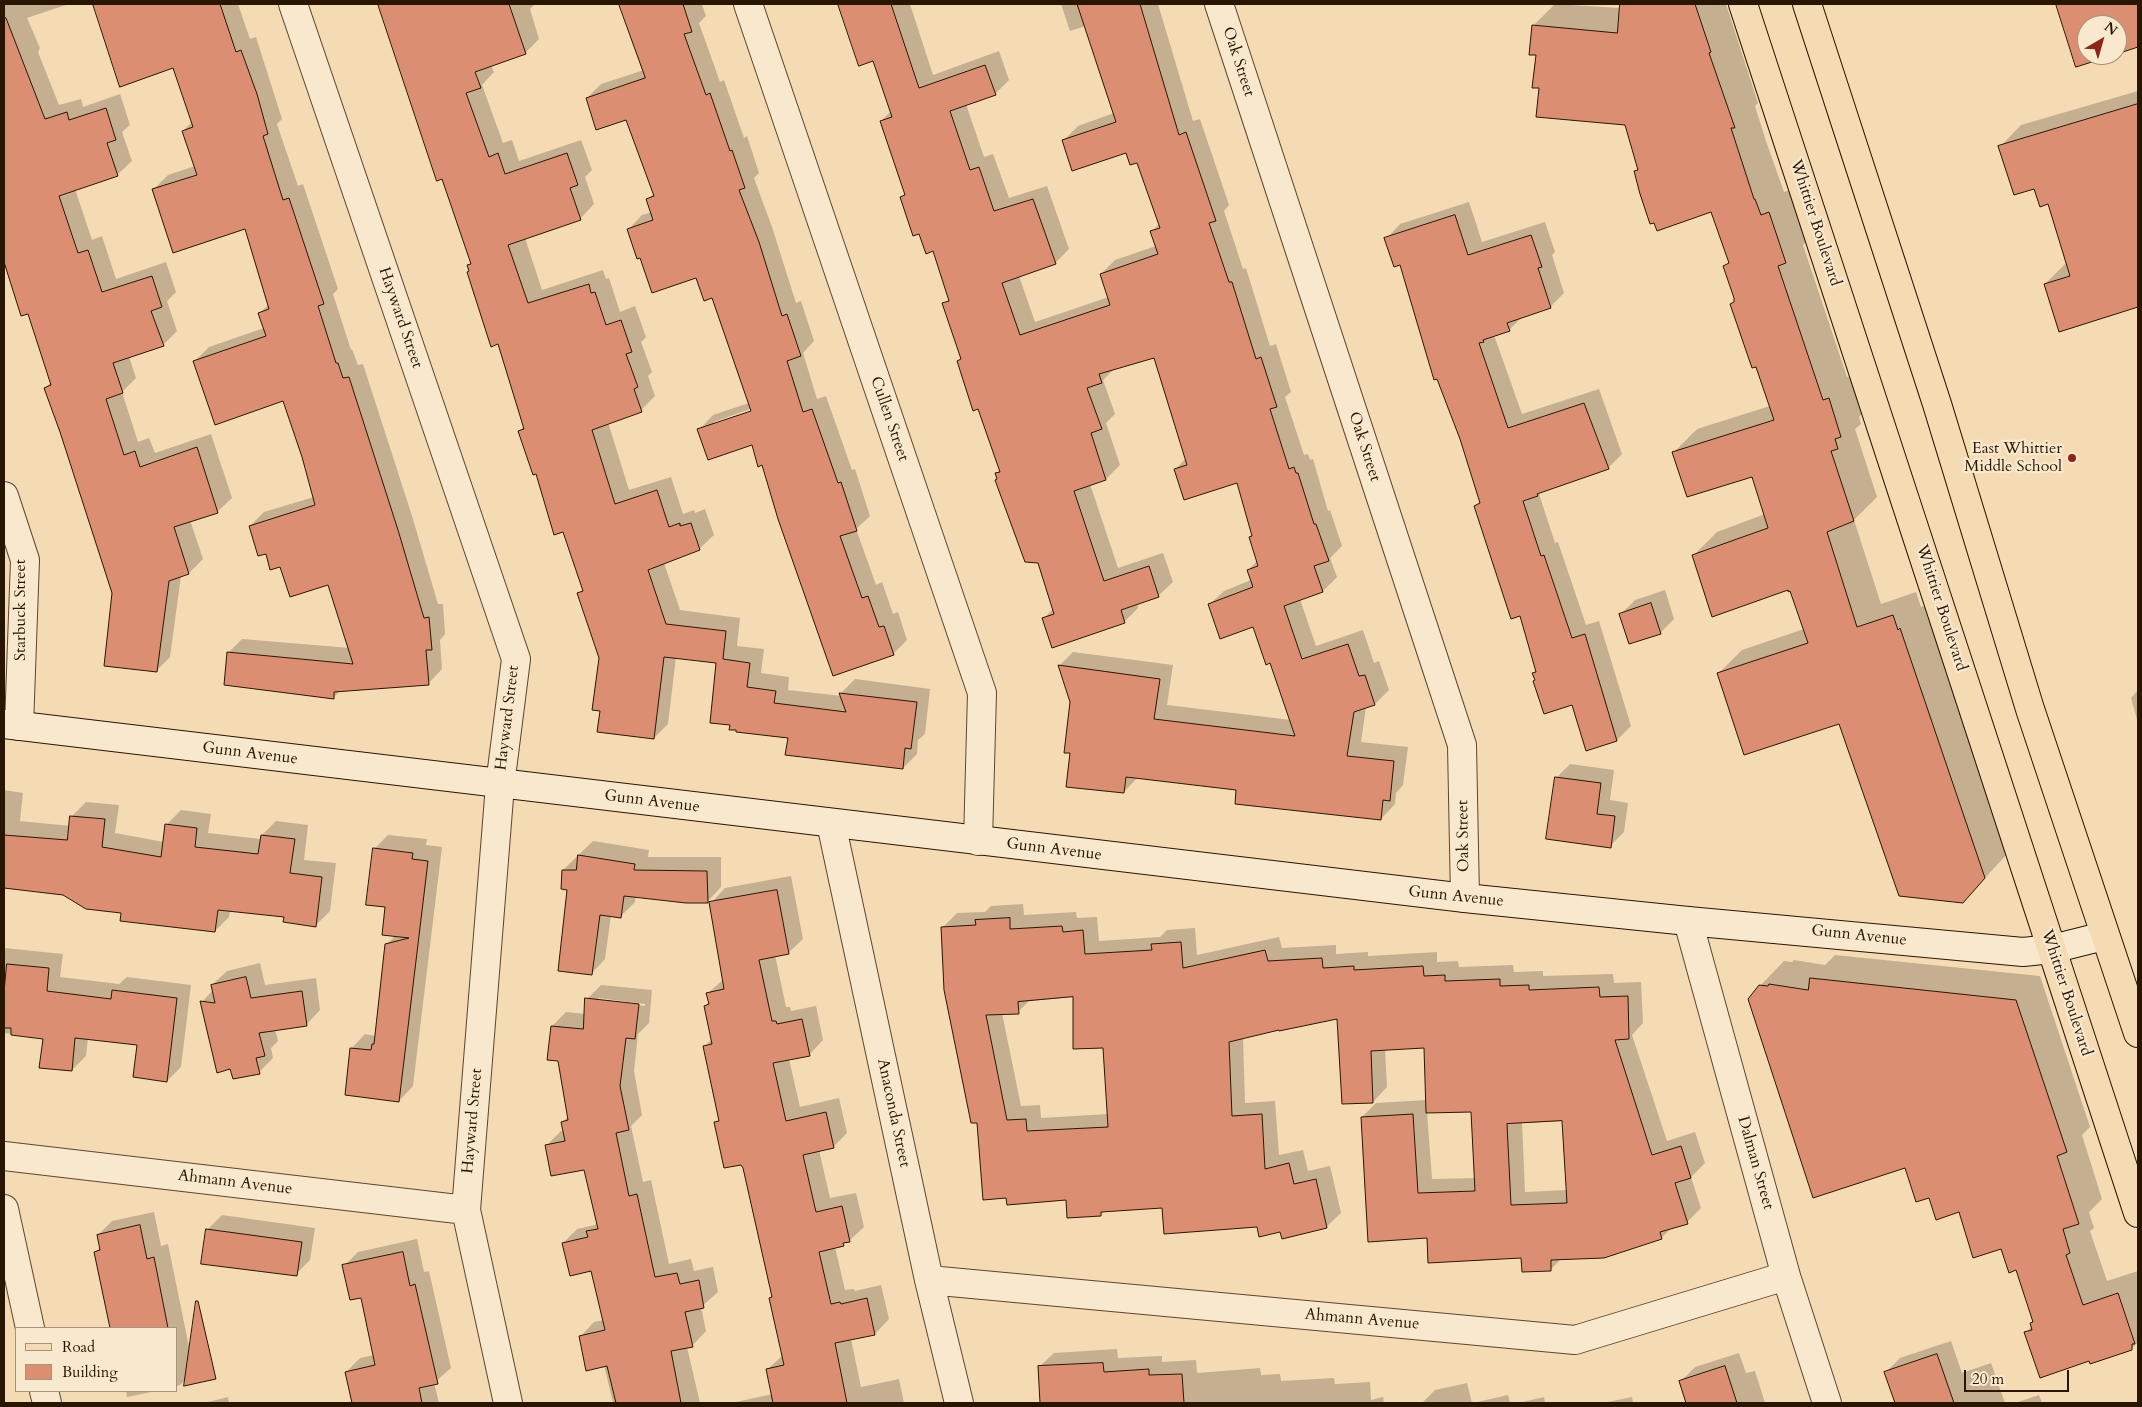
<!DOCTYPE html>
<style>
body{margin:0}
#map{position:relative;width:2142px;height:1407px;overflow:hidden;background:#f5dbb4;font-family:Cardo,serif}
canvas{display:block}
.frame{position:absolute;inset:0;border:5px solid #291600;pointer-events:none}
.legend{position:absolute;left:15px;top:1327px;width:162px;height:65px;box-sizing:border-box;background:#f8e8ce;border:1px solid #a5947c;margin:0;padding:6px 9px;list-style:none;font-size:15px;color:#291600}
.legend li{display:flex;align-items:center;gap:10px;height:25px}
.legend b{width:25px;border:1px solid #a5947c}
.north{position:absolute;left:2077px;top:15px;width:50px;height:50px;box-sizing:border-box;background:#f8e8ce;border:1px solid #a5947c;border-radius:50%;rotate:38deg;font-size:14px;font-weight:700;line-height:20px;text-align:center;color:#291600}
.north::after{content:'';display:block;margin:auto;width:18px;height:22px;background:#8f2418;clip-path:polygon(50% 0,100% 100%,50% 72%,0 100%)}
.scale{position:absolute;left:1964px;top:1370px;width:105px;height:22px;box-sizing:border-box;border:2px solid #291600;border-top:0;padding-left:6px;font-size:15px;line-height:18px;white-space:nowrap;color:#291600;-webkit-text-stroke:4px #f8e8ce;paint-order:stroke}
</style>
<div id="map">
<canvas width="2142" height="1407"></canvas>
<div class="frame"></div>
<ul class="legend">
<li><b style="height:6px;background:#f5dbb4"></b>Road</li>
<li><b style="height:14px;background:#dc8e72"></b>Building</li>
</ul>
<div class="north">N</div>
<div class="scale">20 m</div>
</div>
<script>
const c = document.querySelector('canvas').getContext('2d');
c.lineJoin = 'round';
function paint(path, color) { c.fillStyle = color; c.fill(path, 'evenodd'); }
function trace(path, color, width, dash) { c.strokeStyle = color; c.lineWidth = width; c.lineCap = dash ? 'butt' : 'round'; c.setLineDash(dash || []); c.stroke(path); }
function write(font, color, halo, rows, align = 'center') {
  c.font = font + ' Cardo,serif'; c.lineWidth = 4.5; c.setLineDash([]); c.textBaseline = 'middle'; c.strokeStyle = halo; c.fillStyle = color; for (const [text, x, y, turn = 0] of rows) {
    c.save(); c.translate(x, y); c.rotate((+turn || 0) * Math.PI / 180); c.textAlign = isNaN(turn) ? turn : align; if (halo) c.strokeText(text, 0, 0); c.fillText(text, 0, 0); c.restore();
  }
}
const shadow = new Path2D(`
 M4 4H69L27 18 40 48 38 52 59 105 81 99 83 107 120 94 130 125 122 132 132 161 117 175 75 189 92 240 102 236 116 279 166 262 176 292 167 301 177 331 163 345 129 356 136 378 122 392 138 442 149 438 155 453 211 434 232 498 217 512 190 520 203 559 189 573 181 576 170 657 156 671 114 593 62 432 45 388 51 382 29 313 22 314 4 258Z
 M104 4H238L250 39 256 37 282 119 277 124 298 186 303 184 338 289 333 294 351 350 352 349 358 365 363 364 412 516 438 604H443L445 634 440 640 442 669 428 684 341 690 333 698 228 653 242 639 350 648 329 583 281 566 266 552 250 526 264 512 314 497 303 456 284 400 195 361 209 347 264 328 260 313 269 304 245 227 154 189 168 175 195 166 183 131 192 122 174 66 97 11Z
 M381 4H535L530 9 539 39 525 53 491 65 494 72 482 85 503 143 512 140 519 161 581 140 592 170 585 177 594 204 580 219 525 238 542 290 603 270 606 279 609 278 620 312 635 306 646 337 641 342 652 372 648 376 655 396 641 410 608 422 629 490 671 477 683 514 694 510 695 513 705 509 714 535 699 549 664 563 680 610 740 618 737 646 764 649 761 673 789 677 788 690 842 696 841 693 855 679 930 689 925 734 918 740 917 754 903 768 789 737 731 724 717 661 676 657 668 724 654 738 602 710 600 658 579 593 584 589 564 530 536 473 519 431 524 426 498 343 469 265 472 262 442 178 431 162Z
 M621 4H702L706 16 699 23 720 82 724 80 744 138 747 136 759 173 754 178 772 227 796 303 801 301 814 341 803 353 817 399 826 396 852 470 855 469 870 516 856 529 876 585 882 582 893 614 898 612 907 640 893 654 763 464 752 444 699 430 713 415 749 403 713 297 697 276 641 257 628 230 642 215 652 212 647 200 654 193 627 118 587 98 601 84 644 70ZM756 407 757 410 714 425V422Z
 M839 4H910L933 75 999 51 1009 80 995 94 966 104 984 157 993 154 1009 198 1047 186 1069 249 1055 263 1019 276 1035 322 1109 297 1101 274 1115 260 1156 246 1152 231 1160 223 1137 161 1127 151 1064 140 1078 126 1114 113 1086 26 1070 31 1061 4H1158L1193 121 1200 119 1229 205 1224 211 1243 269 1246 268 1270 346 1276 344 1291 392 1285 397 1304 455 1308 454 1310 460 1313 459 1328 511 1330 510 1342 546 1330 558 1337 577 1323 591 1300 599 1316 646 1363 630 1374 663 1379 661 1389 690 1375 704 1366 707 1361 742 1408 747 1403 785 1396 793 1395 804 1381 819 1238 789 1138 777 1124 792 1071 752V702L1059 666 1073 652 1173 665 1167 705 1291 720 1271 662 1254 625 1209 605 1224 591 1251 580 1248 570 1258 560 1250 537 1253 534 1238 481 1176 469 1186 458 1154 356 1115 368 1103 380 1115 414 1106 423 1120 465 1106 479 1090 484 1118 568 1163 553 1173 582 1158 596 1137 603 1138 608 1124 622 1043 619 1053 609 1039 562 998 479 997 474 1000 470 979 407 958 361 962 357 944 304 950 298 934 250 920 232 902 197 906 194 881 121 891 111 874 60 860 65Z
 M1555 4 1620 8 1621 4H1726L1758 103 1755 106 1766 141 1784 192 1793 189 1809 239 1803 245 1847 377 1852 375 1864 412 1859 417 1861 424 1855 429 1877 497 1854 520 1881 604 1916 592 1921 607 1924 606 2008 853 1963 902 1839 722 1718 674 1742 650 1804 629 1791 590 1693 556 1717 532 1765 514 1752 475 1674 452 1697 429 1770 406 1732 304 1735 300 1725 266 1730 261 1712 210 1636 171 1638 168 1626 124 1540 87 1533 26Z
 M2058 4H2138V46L2117 53V25H2087V55H2110L2077 65Z
 M2138 91V306L2060 331 2045 284 2066 263 2049 203 2000 147 2021 125Z
 M1469 202 1482 242 1545 222 1555 252 1552 255 1564 293 1550 307 1522 317 1509 330 1494 335 1522 414 1599 389 1622 454 1608 468 1541 491 1539 494 1555 543 1558 542 1586 625 1599 621 1631 726 1617 740 1573 703 1536 680 1534 674 1537 670 1521 614 1475 506 1481 501 1401 264 1386 239 1400 224Z
 M1665 590 1674 619 1660 633 1621 614 1635 600Z
 M2138 690V723L2131 698Z
 M1570 764 1614 770 1610 800 1628 803 1624 832 1610 846 1556 778Z
 M4 790 23 793 20 821 71 826 72 816 86 802 119 805 115 833 164 842 166 825 181 810 211 814 208 833 261 839 262 835 276 821 308 825 304 860 336 863 330 911 316 925 285 915 230 910 229 917 215 931 123 912 64 894 4 887Z
 M388 835 427 839 426 845 442 847 413 1086 399 1101 351 1049 365 1034 376 1036 387 944 396 935 387 906 374 849Z
 M593 841 649 850 648 857H721V887L707 902 636 896 635 902 621 916 611 915 605 959 591 974 563 870Z
 M791 876 803 939 788 953 775 955 786 1007H790L791 1011 816 1006 823 1040 809 1055 789 1059 800 1107 839 1098 847 1133 833 1147 819 1150 830 1198 856 1193 864 1227 849 1241 835 1247 845 1290 854 1289 855 1291 881 1285 889 1319 875 1334 851 1339 861 1387 899 1379 904 1403H731L773 1394 767 1370 783 1355 771 1298 773 1296 744 1168 716 1123 720 1119 705 1046 712 1039 705 1006 709 1002 708 993 724 979 711 903 725 888Z
 M1023 904 1024 915 1076 912 1077 918 1097 917 1099 941 1160 937 1167 930 1195 928 1197 955 1279 937 1282 948 1336 945V954L1368 952V956L1437 952V962L1458 961 1459 967 1513 965 1514 972 1543 971V976L1613 974 1614 983 1641 982 1643 1023 1632 1035 1667 1141 1695 1132 1705 1163 1691 1177 1701 1208 1687 1222 1673 1227 1661 1238 1561 1259 1551 1269 1522 1257 1428 1237 1362 1117 1376 1103 1427 1100 1425 1047 1385 1049 1387 1087 1373 1102 1338 1017 1243 1037 1245 1103 1275 1101 1279 1155 1303 1150 1308 1171 1330 1166 1341 1213 1326 1227 1281 1230 1163 1206 1105 1211 1100 1215 1067 1198 1007 1196 978 1121 942 928 957 913 985 912 991 906ZM1074 996 1104 1047 1108 1114 1041 1118 1040 1105 1021 1106 1002 1013 1018 1012 1031 999ZM1472 1111 1476 1178 1432 1179 1427 1112ZM1564 1120 1567 1190 1525 1192 1522 1122Z
 M4 948 63 954 60 977 119 984 127 977 191 985 181 1067 167 1081 138 1044 88 1038 86 1056 72 1070 44 1038 4 1033Z
 M1835 955 2040 976 2090 1127 2082 1135 2102 1199 2089 1212 2094 1228 2090 1231 2107 1281 2138 1271V1342L2131 1349 2026 1332 2032 1326 2031 1323 2034 1321 2017 1268 2002 1247 1960 1211 1930 1196 1760 986 1784 961 1792 962 1794 960 1825 965Z
 M260 963 265 985 316 978 320 1010 306 1025 275 1029 278 1041 271 1048 273 1058 259 1072 202 1002 213 990 212 985 227 971Z
 M601 985 652 990 649 1023 638 1034 634 1071 642 1115 631 1126 643 1182 651 1180 669 1264 691 1259 694 1271 713 1267 718 1292 701 1307 706 1331 692 1346 687 1347 700 1403H613L604 1365 580 1337 594 1322 604 1320 592 1269 563 1243 577 1229 595 1225 597 1222 585 1168 546 1146 561 1131H564L562 1122 569 1116 552 1026 566 1012 586 1014 587 999ZM598 998 645 1004V1006L598 1001Z
 M154 1212 161 1246 168 1244 194 1371 180 1385 176 1386V1328H141L130 1283 95 1252 101 1247 98 1235 112 1221Z
 M222 1215 315 1228 310 1260 296 1274 207 1230Z
 M417 1239 424 1272 429 1271 451 1368 434 1383 439 1403H352L346 1372 360 1358 374 1355 362 1297 344 1266 358 1252Z
 M1951 1341 1962 1373 1991 1363 2005 1403H1896L1886 1372 1900 1358Z
 M1117 1349 1118 1358 1162 1356V1362L1196 1360 1197 1373 1260 1368 1261 1375 1280 1374 1281 1381 1334 1378 1335 1384 1370 1382 1371 1400 1383 1397 1384 1403H1041L1039 1367 1054 1353Z
 M1739 1353 1746 1373 1755 1371 1765 1403H1688L1681 1381 1695 1367Z
 M1467 1383 1472 1403H1422L1435 1390Z
 M126 1391H156L127 1397Z
 M1508 1395 1510 1403H1473Z
 M2039 1395 2042 1403H2015Z
 M228 1397 229 1403H204Z
 M1544 1397 1545 1403H1518Z
 M1632 1397 1633 1403H1603Z`);
const building = new Path2D(`
 M93 4H220L236 52 241 50 257 94 268 134 263 136 283 200 289 198 324 304 318 306 336 363H338L343 378 349 377 398 530 424 618 429 617 432 650H426L429 685 334 692V699L224 685 227 652 353 664 328 585 290 597 280 567 270 570 266 554 258 556 249 526 315 505 302 457 283 401 215 425 193 361 266 336 258 313 269 309 245 229 173 253 152 189 197 175 182 131 193 127 173 68 120 87Z
 M378 4H509L526 54 475 72 481 88 466 93 489 157 498 153 505 174 567 153 578 185 570 188 581 220 508 245 528 303 589 284 591 293 595 292 606 325 621 320 632 352 626 354 638 387 634 389 642 412 592 430 615 504 657 490 669 527 680 523V526L691 523 700 550 648 570 666 624 726 631 723 659 750 663 747 687 776 691 774 703 846 712 839 693 917 702 911 749 905 748 903 769 785 755 788 738 736 732V730H729L730 725 710 723 716 663 664 657 654 739 597 732 600 711 592 710 599 658 577 593 583 591 563 532 554 535 536 474 533 475 518 431 524 429 498 344 491 347 467 272 469 271 467 265 471 264 442 179 437 181Z
 M619 4H683L692 32 684 34 706 95 710 93 730 151 732 150 745 188 739 190 759 242 782 316 787 314 801 356 787 361 803 412 812 409 838 483 841 482 857 531 840 536 862 598 868 596 879 627 884 626 894 655 833 676 778 519 762 465 758 467 752 445 708 460 697 429 751 411 712 298 704 301 696 278 652 293 640 258 637 259 627 229 653 220 646 199 654 196 626 120 596 130 586 98 645 78Z
 M838 4H891L919 88 985 65 996 95 950 111 970 170 979 167 994 211 1033 199 1056 264 1002 283 1020 335 1110 305 1100 274 1158 254 1150 231 1160 228 1137 163 1130 165 1126 153 1072 171 1062 140 1116 122 1077 4H1140L1179 135 1186 132 1216 221 1209 223 1229 282H1232L1256 359 1261 357 1277 407 1270 409 1289 469 1294 467 1296 473H1298L1314 524H1316L1329 561 1314 566 1323 592 1284 606 1302 659 1348 644 1359 676 1365 675 1375 705 1354 712 1347 756 1394 761 1390 801 1383 800 1381 820 1235 804 1236 790 1126 777 1124 793 1066 787 1070 753H1064L1070 702 1058 665 1160 679 1154 719 1295 736 1270 663 1266 665 1253 627 1220 639 1208 604 1253 587 1247 570 1258 566 1249 537 1252 536 1237 483 1184 500 1174 469 1187 465 1154 358 1099 374 1102 383 1087 388 1102 429 1091 433 1106 480 1074 491 1104 581 1149 566 1159 597 1121 610 1125 623 1052 648 1042 618 1054 614 1038 563 1025 562 995 480 997 479 995 473 1000 472 978 409 973 411 957 361 961 359 942 303 949 301 933 251 926 254 919 234 913 236 900 197 905 195 880 121 892 117 873 61 859 66Z
 M1620 4H1695L1711 52 1709 53 1735 128H1731L1754 199H1755L1761 215 1769 212 1786 263 1778 266 1823 400 1829 398 1841 437 1835 439 1838 449 1831 451 1854 521 1827 532 1857 627 1893 615 1898 630 1900 628 1985 878 1963 903 1899 896 1839 724 1744 755 1717 673 1808 643 1790 591 1788 592V590L1712 617 1692 555 1768 528 1752 477 1687 497 1672 452 1774 420 1756 367 1752 368 1730 304 1734 302V298L1723 266 1729 263 1711 212 1657 231 1654 223 1650 224 1640 194 1634 171 1638 170 1625 125 1536 117 1539 88H1532L1536 55H1529L1532 25 1617 33Z
 M2056 4H2138V47L2117 54V25H2087V55H2114L2076 67Z
 M6 18 45 119 67 112 69 120 106 108 116 140 107 143 118 176 59 196 78 253 88 250 102 292 152 276 162 307 151 311 164 346 113 363 123 393 106 399 124 455 135 451 140 467 197 447 218 513 174 527 189 574 169 581 157 672 104 666 112 593 60 432 44 388 51 385 28 314 21 316 4 262V19Z
 M2138 104V307L2059 332 2044 284 2070 276 2048 204 2040 207 2034 189 2014 195 1998 146Z
 M1455 215 1468 255 1531 235 1542 267 1538 268 1551 308 1507 323 1510 331 1483 340 1484 342 1479 343 1508 428 1584 403 1609 469 1537 494 1538 496 1523 501 1541 556 1544 555 1572 638 1585 634 1617 741 1586 751 1572 705 1544 714 1533 681 1535 680 1532 673 1536 672 1520 616 1511 619 1474 506 1480 503 1460 439 1437 379 1434 380 1400 265 1394 267 1384 238Z
 M1651 603 1661 634 1629 644 1619 614Z
 M1555 777 1601 783 1597 814 1615 816 1611 848 1546 839Z
 M70 816 105 819 102 847 161 857 165 824 197 828 195 847 258 854 261 835 295 839 290 873 322 877 316 927 283 922 284 917 218 910 215 932 120 921 121 913 86 909 63 895 4 888V835L67 840Z
 M373 848 413 853 412 859 428 861 399 1102 345 1095 350 1048 371 1050 372 1044H374L385 944 409 938 382 935 385 907 366 905Z
 M578 855 635 864 634 870 707 871 708 903H686L624 896 621 918 600 915 592 975 558 971 567 890 561 889 562 870H576Z
 M777 890 789 954 759 960 772 1021H776L777 1024 802 1019 810 1056 773 1063 786 1121 826 1112 834 1148 803 1155 816 1212 842 1206 850 1242 843 1243 844 1246 819 1252 831 1304 840 1302 841 1304 867 1298 875 1335 835 1343 847 1403H773L766 1369 784 1365 769 1298 772 1297 743 1168 741 1165 724 1168 714 1122 719 1121 703 1046 712 1044 704 1006 709 1004 706 993 724 989 709 902Z
 M1010 918V929L1062 926 1063 932 1083 930 1085 954 1152 950 1151 944 1181 942 1183 968 1265 950 1268 961 1322 958 1323 968 1354 966V970L1423 966 1424 976 1445 975V981L1500 979V986L1529 985V990L1599 987 1600 997 1628 996 1629 1039 1615 1040 1652 1155 1681 1146 1691 1178 1675 1183 1688 1224 1660 1232 1662 1239 1604 1258 1551 1260V1271L1522 1272 1521 1258 1428 1263 1427 1238 1368 1242 1361 1117 1413 1114 1418 1193 1475 1191 1471 1112 1426 1113 1424 1048 1371 1051 1373 1103 1342 1104 1337 1019 1279 1031V1030L1229 1042 1232 1116 1262 1114 1265 1169 1289 1163 1294 1184 1316 1179 1327 1228 1282 1239 1280 1232 1259 1237 1257 1227 1164 1234 1162 1208 1101 1212V1216L1067 1218 1066 1200 1007 1205 1006 1198 983 1200 977 1123H971L944 990 941 927 976 925 975 920ZM1073 997V1049L1103 1048 1108 1127 1027 1131 1026 1119 1007 1120 986 1015 1019 1014 1018 1002ZM1562 1121 1567 1203 1511 1205 1507 1124Z
 M7 964 49 968 47 991 111 999 112 990 177 998 167 1082 133 1077 137 1045 75 1038 72 1071 39 1068 43 1039 11 1035V1028H4V992Z
 M246 977 251 998 302 991 307 1026 259 1033 265 1056 256 1058 260 1074 233 1079 230 1069 217 1073 200 1001 215 1003 211 985Z
 M1810 978 2016 1000 2067 1152 2057 1156 2079 1224 2063 1229 2070 1253 2066 1255 2083 1305 2118 1293 2135 1344H2132V1350L2090 1364 2089 1361 2040 1378 2024 1332 2032 1330 2030 1323 2033 1322 2016 1270 2009 1273 2001 1249 1973 1258 1959 1212 1936 1220 1929 1198 1916 1202 1905 1168 1813 1198 1748 999 1759 985 1768 986 1769 984 1808 990Z
 M585 998 639 1004 635 1039 626 1038 620 1086 629 1130 616 1133 629 1196 637 1194 655 1277 677 1273 680 1284 699 1280 704 1308 685 1312 693 1347 671 1351 681 1403H616L607 1366 586 1371 579 1336 605 1330 591 1271 570 1276 562 1243 588 1237 586 1231 598 1229 584 1170 551 1176 545 1145 565 1141 561 1122 568 1120 558 1061 547 1060 551 1026 583 1029Z
 M140 1225 147 1259 154 1257 168 1328H110L94 1252 100 1250 97 1235Z
 M206 1229 302 1242 297 1276 201 1264Z
 M403 1252 410 1286 415 1284 438 1384 419 1388 422 1403H352L345 1372 375 1365 361 1298 350 1300 342 1265Z
 M196 1301H198L216 1379 184 1386Z
 M1937 1354 1954 1403H1895L1884 1372Z
 M1103 1363 1104 1372 1149 1369V1375L1182 1374 1184 1403H1040L1038 1366Z
 M1725 1366 1737 1403H1686L1679 1381Z`);
const street = new Path2D(`
 M293 4 516 659 500 785 466 1210 508 1403
 M748 4 982 693 978 841
 M1219 4 1462 745 1465 898
 M4 496 25 560 19 726
 M831 823 929 1280 959 1403
 M1688 921 1786 1276 1827 1403
 M4 1156 466 1210
 M4 1209 30 1328
 M929 1280 1575 1340 1786 1276
 M44 1391 47 1403`);
const secondary = new Path2D(`
 M4 724 1465 898 1688 921 2023 952 2052 949 2104 936`);
const primary = new Path2D(`
 M1743 4 2138 1213
 M1807 4 1937 404 2030 709 2138 1033`);
const markers = [
 [2072,458,5,"#8f2418"]
];
const streetNames = [
 ["Oak Street",1238,62,72],
 ["Whittier Boulevard",1815,223,72],
 ["Hayward Street",400,318,71],
 ["Cullen Street",889,419,71],
 ["Oak Street",1364,447,72],
 ["Whittier Boulevard",1941,608,72],
 ["Starbuck Street",21,610,-90],
 ["Hayward Street",508,718,-83],
 ["Gunn Avenue",250,754,7],
 ["Gunn Avenue",652,802,7],
 ["Oak Street",1464,836,-91],
 ["Gunn Avenue",1054,850,7],
 ["Gunn Avenue",1456,897,6],
 ["Gunn Avenue",1859,936,6],
 ["Whittier Boulevard",2066,993,72],
 ["Anaconda Street",893,1113,78],
 ["Hayward Street",473,1121,-85],
 ["Dalman Street",1755,1163,74],
 ["Ahmann Avenue",235,1183,7],
 ["Ahmann Avenue",1362,1320,5]
];
const poiNames = [
 ["East Whittier",2062,449],
 ["Middle School",2062,467]
];
paint(shadow, '#0003');
paint(building, '#dc8e72');
trace(building, '#291600', 1);
trace(street, '#5c472d', 30);
trace(secondary, '#291600', 30);
trace(primary, '#291600', 30);
trace(street, '#f8e8ce', 28);
trace(secondary, '#f8e8ce', 28);
trace(primary, '#f5dbb4', 28);
for (const [x, y, r, color] of markers) { const dot = new Path2D(); dot.arc(x, y, r, 0, 2 * Math.PI); c.fillStyle = color; c.fill(dot); trace(dot, '#f8e8ce', 2); }
write('16px', '#291600', '#f8e8ce', streetNames);
write('16px', '#291600', '#f8e8ce', poiNames, 'right');
</script>
